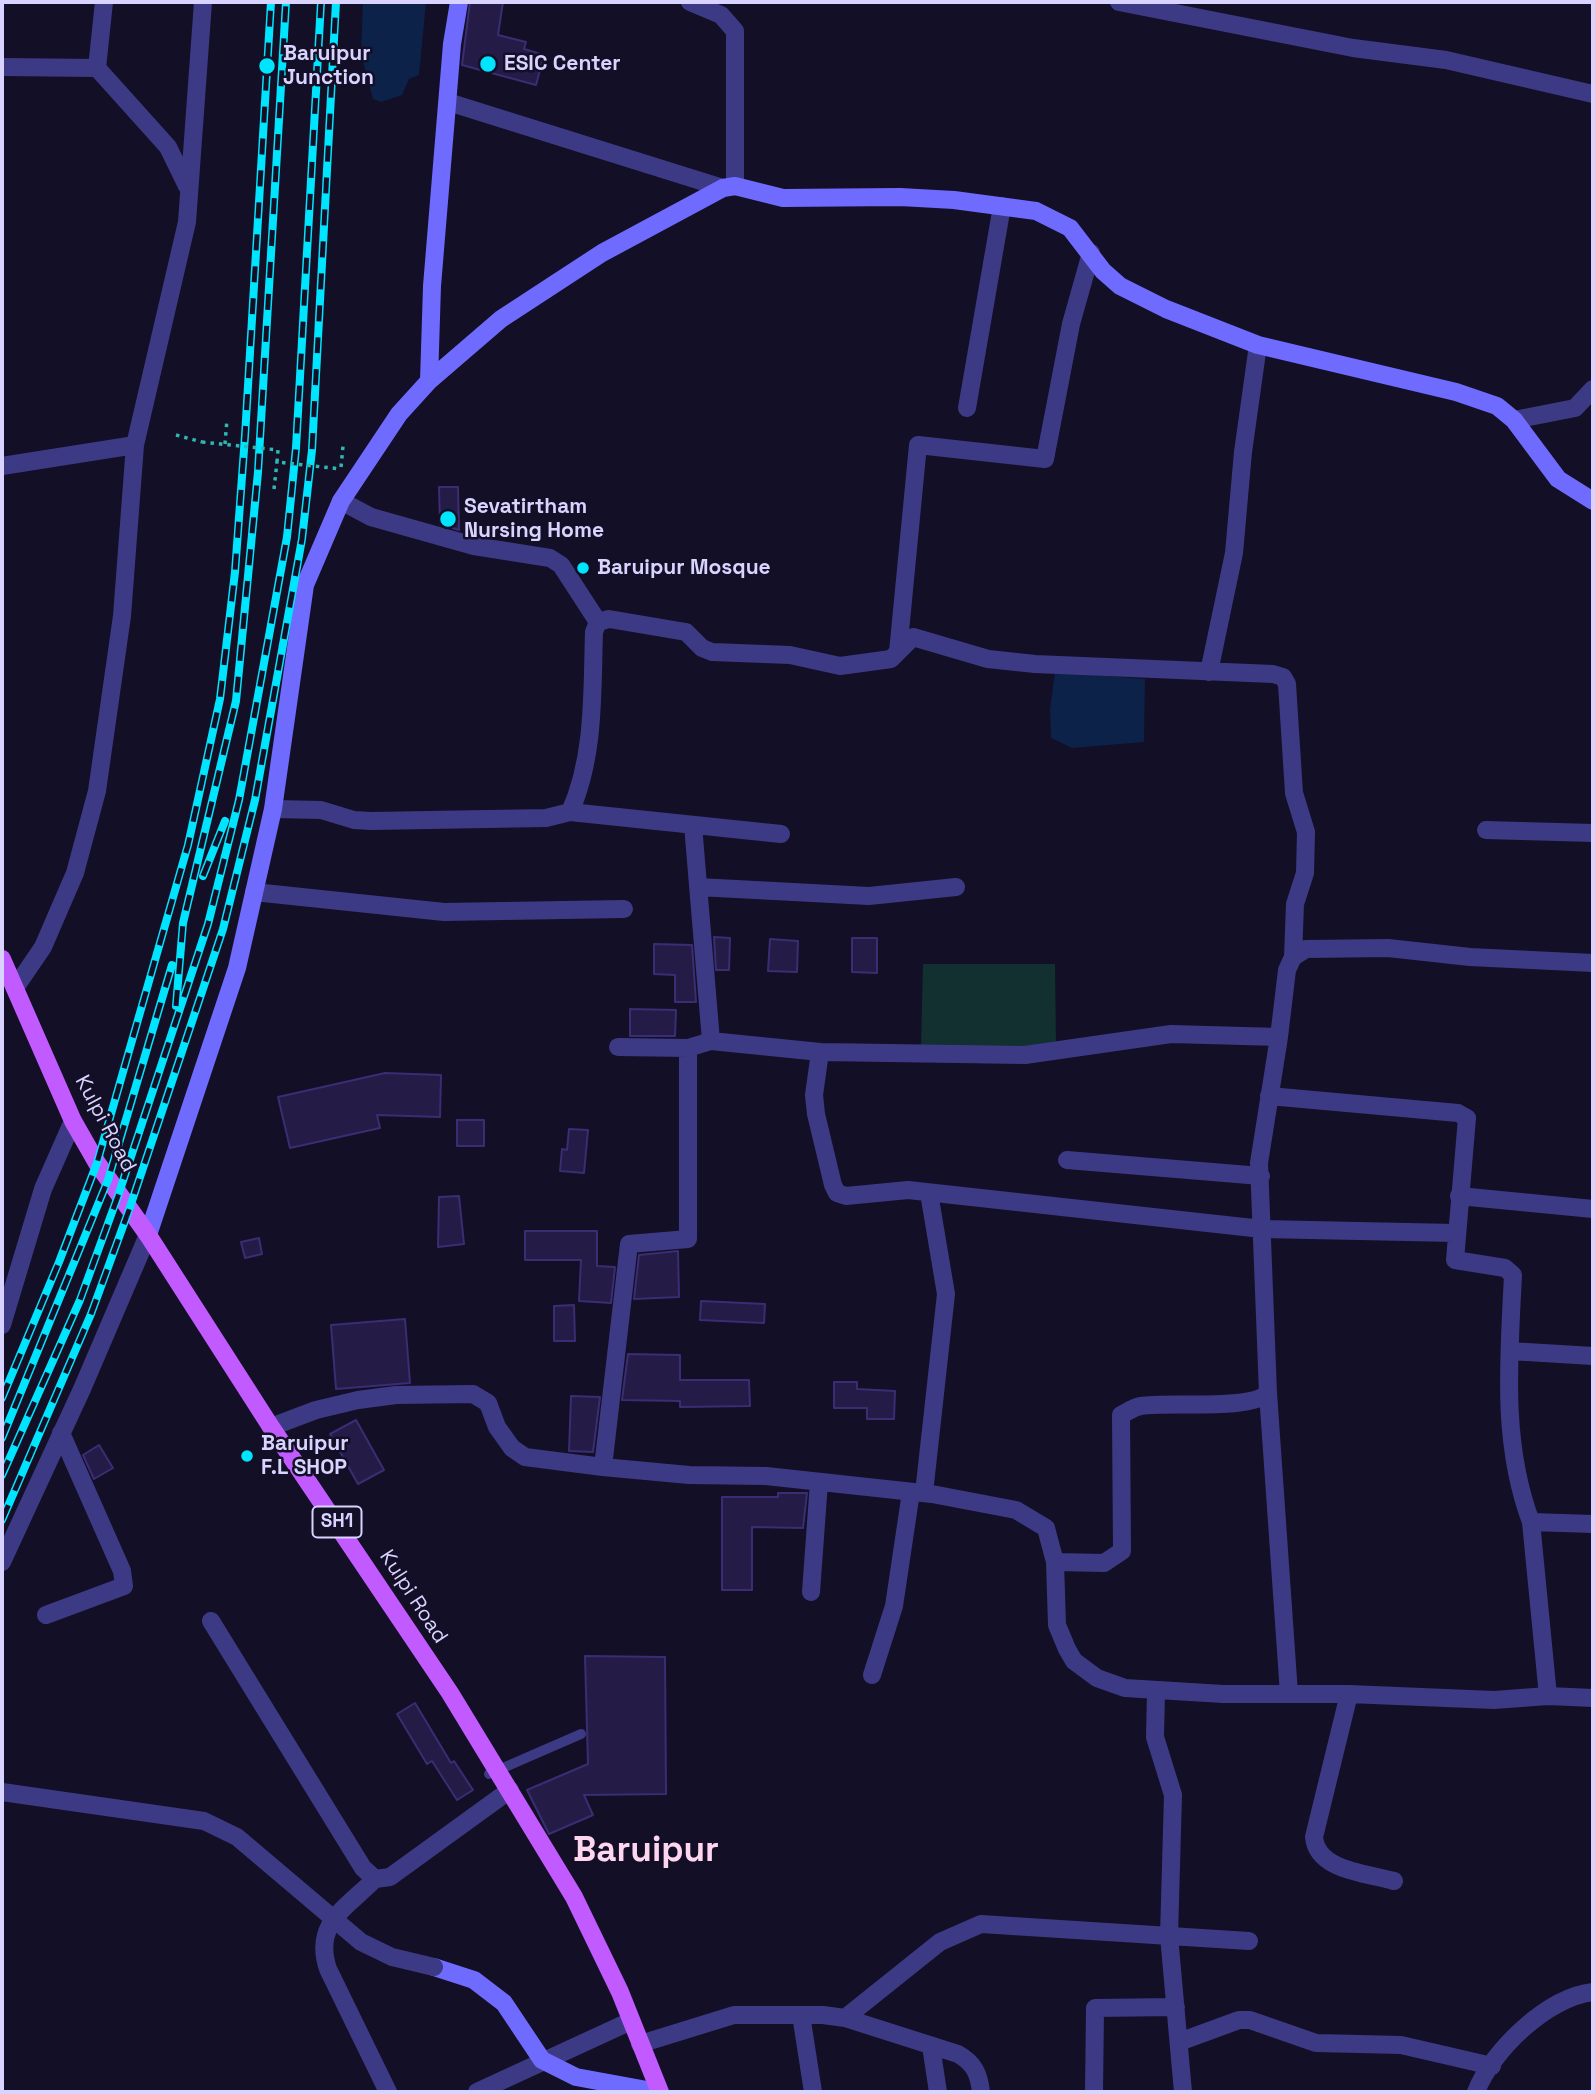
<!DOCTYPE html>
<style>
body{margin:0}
#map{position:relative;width:1595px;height:2094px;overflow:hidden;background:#130f26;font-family:"Space Grotesk",sans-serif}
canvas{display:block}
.frame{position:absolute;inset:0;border:4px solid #d9d4ff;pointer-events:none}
</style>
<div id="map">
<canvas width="1595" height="2094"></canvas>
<div class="frame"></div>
</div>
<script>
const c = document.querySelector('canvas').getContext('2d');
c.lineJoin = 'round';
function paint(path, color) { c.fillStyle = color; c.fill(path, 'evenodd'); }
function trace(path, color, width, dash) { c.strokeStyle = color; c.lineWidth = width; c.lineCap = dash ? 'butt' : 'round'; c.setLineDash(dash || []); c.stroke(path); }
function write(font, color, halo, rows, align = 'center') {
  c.font = font + ' "Space Grotesk",sans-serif'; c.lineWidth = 5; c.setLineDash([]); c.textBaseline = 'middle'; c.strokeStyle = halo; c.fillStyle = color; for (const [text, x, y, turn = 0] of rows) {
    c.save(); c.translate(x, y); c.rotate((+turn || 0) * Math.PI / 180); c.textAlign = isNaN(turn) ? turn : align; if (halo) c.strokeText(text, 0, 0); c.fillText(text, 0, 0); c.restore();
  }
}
const green = new Path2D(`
 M923 964H1055L1056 1047H921Z`);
const water = new Path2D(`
 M363 2H426L419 75 409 79 402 95 381 102 373 99 361 54Z
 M1055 672 1145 679 1144 742 1072 748 1051 738 1050 709Z`);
const building = new Path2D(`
 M470 2H503L498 35 526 42 524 49 544 55 536 85 462 65Z
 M439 487H458L459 530 440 524Z
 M714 937 730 938 729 970H716Z
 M852 938H877V973L852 972Z
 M770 939 798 941 797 972 768 971Z
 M654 944 692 945 696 1002H675V975L654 974Z
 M630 1009 676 1010 675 1036H630Z
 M385 1073 441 1075 440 1117 377 1115 380 1128 290 1148 278 1097Z
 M457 1120H484V1146H457Z
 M569 1129 588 1130 584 1173 560 1171 562 1149 567 1150Z
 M459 1196 464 1244 438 1247 439 1197Z
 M525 1231H597V1266L615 1267 611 1303 579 1301 581 1260H525Z
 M259 1238 262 1254 245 1258 241 1242Z
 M678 1251 679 1297 634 1299 639 1255Z
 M701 1301 765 1304 764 1323 700 1320Z
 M574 1305 575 1341H554V1306Z
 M405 1319 410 1383 336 1389 331 1325Z
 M628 1354 680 1355V1380H749L750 1406 680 1407V1401L622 1400Z
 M834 1382H857V1389L895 1391 894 1419H867V1408H834Z
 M571 1396 600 1397 593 1452 569 1451Z
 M356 1420 384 1470 358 1484 330 1434Z
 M99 1445 113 1468 94 1479 83 1455Z
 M778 1493H807L803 1528 752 1527V1590H722V1497H778Z
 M585 1656 665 1657 666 1794 584 1795 593 1815 549 1834 527 1790 588 1764Z
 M415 1703 451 1763 454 1761 473 1790 457 1800 432 1761 427 1764 397 1714Z`);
const path = new Path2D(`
 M176 435 202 442
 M225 444 227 419
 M341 467 343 446
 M274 489 277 462`);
const lane = new Path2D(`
 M489 1774 581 1734`);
const street = new Path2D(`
 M104 2 97 68 168 147 187 186
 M690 2 721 15 735 31V186
 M1119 2 1353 48 1446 60 1593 94
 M2 67 97 68
 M448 102 723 188
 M967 408 1002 206
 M1514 420 1575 408 1593 389
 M2 466 135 445
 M341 501 371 517 474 546 550 558 561 565 598 622
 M898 652 918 445 1045 459 1071 324 1091 253
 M1209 672 1234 553 1243 452 1258 345
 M273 809 321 810 354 820 371 821 546 818 570 812C595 756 592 692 594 632L598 622 609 619 686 632 702 648 712 652 790 655 840 666 891 659 913 637 988 659 1035 664 1273 674 1283 677 1287 684 1294 793 1306 832 1305 873 1295 904 1293 957
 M570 812 781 834
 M693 825 711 1041
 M1486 830 1593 833
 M698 887 869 896 956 887
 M254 892 444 912 624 909
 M15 988 43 947 75 873 97 791 122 616 135 445 187 222 203 2
 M618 1047 688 1048 711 1041 820 1052 1025 1055 1171 1034 1279 1037 1287 970 1293 957 1306 949 1388 948 1470 957 1593 963
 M820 1052 814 1095 816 1114 833 1185 837 1193 846 1196 908 1190 1262 1229 1455 1233
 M1269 1096 1458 1113 1467 1118 1455 1260 1505 1268 1513 1275C1509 1359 1501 1442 1531 1522L1593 1524
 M1067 1160 1261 1176
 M1459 1196 1593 1209
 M2 1325 43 1189 73 1121
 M1510 1351 1593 1356
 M1268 1393 1289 1694
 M271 1427 316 1410 358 1400 396 1395 473 1394 488 1403 497 1427 512 1448 525 1457 603 1467 689 1475 766 1476 932 1494 1016 1510 1046 1528 1055 1562 1057 1625 1067 1649 1074 1661 1097 1678 1125 1688 1223 1694H1349L1494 1700 1548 1696 1593 1698
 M603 1467 629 1244 688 1239V1048
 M924 1493 946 1294 929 1193
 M1531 1522 1548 1696
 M2 1562 82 1389 148 1235
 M1055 1562 1104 1563 1122 1551 1121 1415C1127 1412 1134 1407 1141 1406 1168 1401 1250 1411 1268 1393L1259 1163 1279 1037
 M811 1592 819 1482
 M46 1615 124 1586 122 1571 61 1433
 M211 1621 363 1868 375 1879 390 1877 510 1790
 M872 1675 894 1606 911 1492
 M1156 1691 1155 1737 1173 1795 1169 1936 1183 2092
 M1349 1694 1314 1837C1317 1871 1367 1873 1394 1881
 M375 1879C345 1909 313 1924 328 1969L388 2092
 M801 2015 813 2092
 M845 2018 940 1942 981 1924 1249 1941
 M1179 2042 1239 2020H1250L1316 2043 1401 2045 1492 2066
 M640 2044 734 2015H823L845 2018 958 2054C974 2063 979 2074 981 2092
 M931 2046 938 2092
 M477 2092 631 2021
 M1094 2092 1095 2008 1176 2007
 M1476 2092C1492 2050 1548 1997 1593 1992`);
const secondary = new Path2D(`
 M429 381 432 286 452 44 459 2
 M148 1235 237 968 273 809 305 585 341 501 399 414 429 381 501 319 602 253 723 188 735 186 783 198 900 197 954 200 1036 211 1070 228 1103 271 1120 286 1166 309 1258 345 1456 392 1497 406 1514 420 1558 479 1593 501
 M434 1967 474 1980 504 2003 542 2060 576 2077 658 2092`);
const primary = new Path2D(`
 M2 959 73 1121 97 1163 148 1235 271 1427 450 1693 574 1897 620 1992 660 2092`);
const rail = new Path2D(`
 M203 876 225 821
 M176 1006 183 923 236 701 258 472 286 2
 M2 1398 59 1262 97 1163 188 845 220 699 235 572 245 436 271 2
 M2 1438 108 1180 172 965
 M2 1475 80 1300 118 1196 208 924 239 800 287 537 296 448 321 2
 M2 1520 91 1314 129 1210 223 929 255 800 302 539 312 450 336 2`);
const pathBridge = new Path2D(`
 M202 442 278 450 277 462 341 469`);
const streetBridge = new Path2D(`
 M2 1792 204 1821 237 1837 361 1942 392 1957 434 1967`);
const markers = [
 [488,64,9,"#00e5ff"],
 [267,66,9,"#00e5ff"],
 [448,519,9,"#00e5ff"],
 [583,568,7,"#00e5ff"],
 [247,1456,7,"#00e5ff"]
];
const shields = [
 [337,1522,49]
];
const shieldNames = [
 ["SH1",337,1522]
];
const poiNames = [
 ["Baruipur",283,54],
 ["Junction",283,78],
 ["ESIC Center",504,64],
 ["Sevatirtham",464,507],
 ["Nursing Home",464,531],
 ["Baruipur Mosque",597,568],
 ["Baruipur",261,1444],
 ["F.L SHOP",261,1468]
];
const streetNames = [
 ["Kulpi Road",105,1124,62],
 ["Kulpi Road",413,1597,57]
];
const townNames = [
 ["Baruipur",646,1852]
];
paint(green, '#12302f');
paint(water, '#0c2248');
paint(building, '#241b47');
trace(building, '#3b2d73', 2);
trace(path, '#2fb8b0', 3.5, [3.5, 5]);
trace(lane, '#3d3a85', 10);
trace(street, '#3d3a85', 18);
trace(secondary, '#6f6bff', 18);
trace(primary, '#c25bff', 18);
trace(rail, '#00e5ff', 8);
trace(rail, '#130f26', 5, [16]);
trace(pathBridge, '#2fb8b0', 3.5, [3.5, 5]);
trace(streetBridge, '#3d3a85', 18);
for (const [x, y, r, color] of markers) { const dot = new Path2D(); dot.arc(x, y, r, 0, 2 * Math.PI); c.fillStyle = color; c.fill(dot); trace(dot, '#130f26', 2.5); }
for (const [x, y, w] of shields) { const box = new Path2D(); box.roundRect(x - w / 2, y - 15.5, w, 31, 5); c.fillStyle = '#130f26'; c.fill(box); trace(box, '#d9d4ff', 2); }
write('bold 19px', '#d9d4ff', null, shieldNames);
write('bold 21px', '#d9d4ff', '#130f26', poiNames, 'left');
write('21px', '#d9d4ff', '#130f26', streetNames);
write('bold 35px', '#ffd6f0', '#130f26', townNames);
</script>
